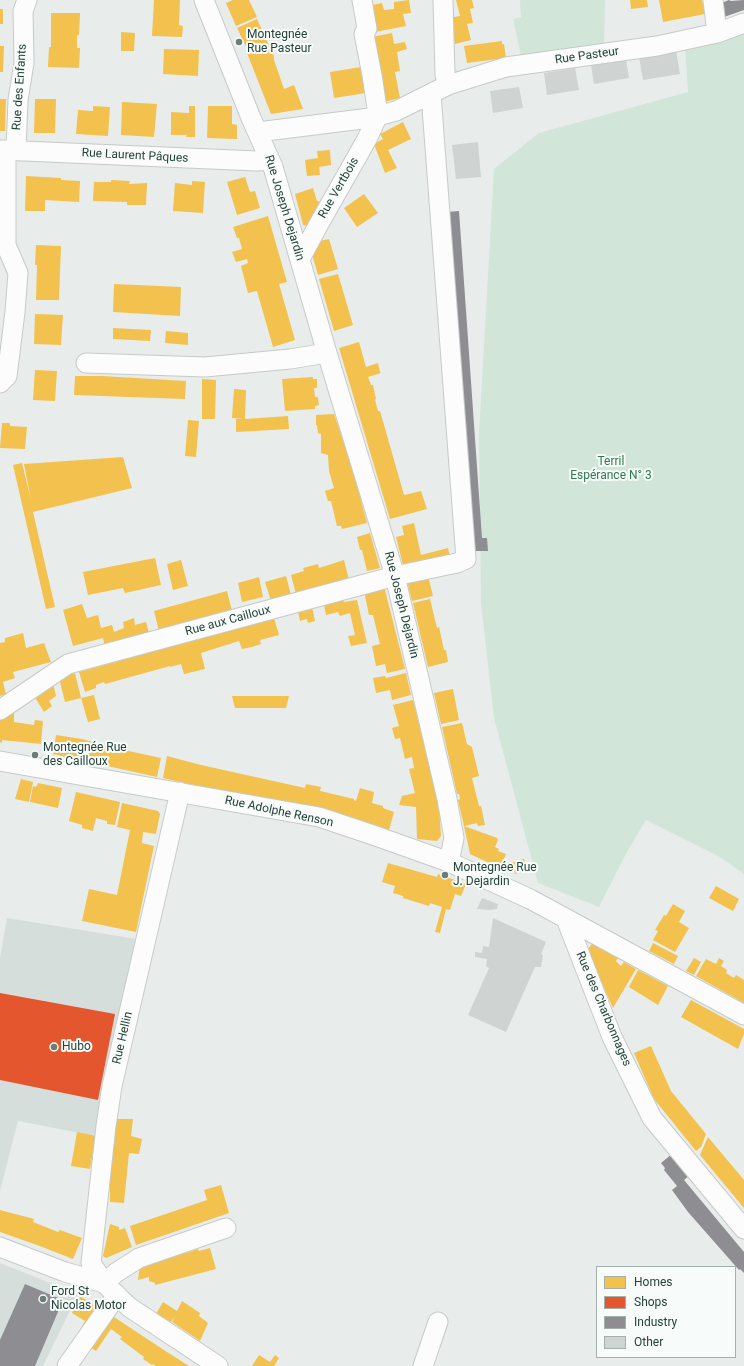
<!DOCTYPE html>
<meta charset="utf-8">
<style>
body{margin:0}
#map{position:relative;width:744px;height:1366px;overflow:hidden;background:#e8edeb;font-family:Roboto,sans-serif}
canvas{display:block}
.legend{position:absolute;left:596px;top:1266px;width:140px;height:92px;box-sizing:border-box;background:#f7fbf9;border:1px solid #a3b1ad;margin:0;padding:5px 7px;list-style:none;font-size:12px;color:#24423a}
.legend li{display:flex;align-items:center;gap:8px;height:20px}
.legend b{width:20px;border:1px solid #a3b1ad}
</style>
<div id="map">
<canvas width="744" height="1366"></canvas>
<ul class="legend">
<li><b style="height:11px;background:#f2c14e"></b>Homes</li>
<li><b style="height:11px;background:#e4572e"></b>Shops</li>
<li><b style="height:11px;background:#8d8d92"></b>Industry</li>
<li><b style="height:11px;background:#cfd4d2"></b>Other</li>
</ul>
</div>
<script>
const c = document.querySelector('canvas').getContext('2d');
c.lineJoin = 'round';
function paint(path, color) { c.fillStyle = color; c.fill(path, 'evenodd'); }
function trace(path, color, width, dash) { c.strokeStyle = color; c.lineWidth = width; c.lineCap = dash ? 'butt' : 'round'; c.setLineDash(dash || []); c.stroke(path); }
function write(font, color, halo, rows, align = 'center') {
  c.font = font + ' Roboto,sans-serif'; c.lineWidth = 4; c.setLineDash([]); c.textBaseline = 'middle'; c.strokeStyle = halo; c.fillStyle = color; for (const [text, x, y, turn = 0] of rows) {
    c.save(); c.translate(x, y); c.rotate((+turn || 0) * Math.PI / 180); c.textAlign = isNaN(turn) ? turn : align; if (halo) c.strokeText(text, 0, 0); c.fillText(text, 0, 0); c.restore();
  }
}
const built = new Path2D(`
 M7 918 137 939 98 1118 95 1136 18 1121 0 1191V958Z
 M0 1263 78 1294 43 1366H0Z`);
const green = new Path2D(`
 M520 0H605L604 43 521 56 513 19 521 17Z
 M744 32V874L720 857 646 820 628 850 599 907 538 883 494 718 481 603 479 434 494 169 539 133 688 92 685 46Z`);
const homes = new Path2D(`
 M154 0H180L179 25 183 26 182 37 152 36Z
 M233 0H249L257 17 236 26 226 3Z
 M409 0 411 13 403 14 406 26 375 32 372 5 382 3 384 10 394 9V2Z
 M456 0H472L474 8 470 9 473 23 467 24 471 40 455 44 449 18 460 16Z
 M630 0H647L648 7 631 9Z
 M659 0H702L705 14 663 22Z
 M0 9H3V24H0Z
 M51 13H80L79 35H77V48H80L79 68 48 67 49 47H51Z
 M257 19 271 50H273L274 60 284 89 294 85 303 109 271 114 247 53H249L237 28Z
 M121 32 135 33 134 51H121Z
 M392 33 394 44 405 42 407 49 397 52 400 71 395 72 400 98 384 102 372 37Z
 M502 41V44H504L506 58 467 63 464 46Z
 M0 46H4L3 72H0Z
 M164 49 199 50 198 76 163 74Z
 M361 67 366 93 334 98 330 72Z
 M0 99H6L5 131H0Z
 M35 99H56L55 133H34Z
 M122 102 157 104 154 137 121 135Z
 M93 106 110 107 108 136 76 134 78 110 93 111Z
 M189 106H195V137H186L187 135H171V112L189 113Z
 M208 106H232V124L237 125V139L207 138Z
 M403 122 411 139 388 150 397 168 385 173 374 144 383 139 380 134Z
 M330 150 331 165 319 167 320 175 307 176 305 160 318 158 317 151Z
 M26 176 61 178V180L80 181 79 202 45 200V211H25Z
 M245 177 250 192 255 191 260 208 237 215 227 182Z
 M111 180 130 181 129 184 147 183 146 205H127V202L93 201 94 182H111Z
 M192 181 205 182 203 213 173 211 175 183 192 185Z
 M313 188 317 201H319L322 211 307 226 303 225 295 194Z
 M364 194 378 213 357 227 344 208Z
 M268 216 287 282 279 284 295 340 273 347 257 291 248 293 241 266 248 263 247 259 236 262 232 252 242 249 239 238H237L233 227Z
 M329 239 338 269 318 275 312 254 319 241Z
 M36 245 61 246 59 300H36L37 265H35Z
 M338 274 353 325 334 331 319 279Z
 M114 284 181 287 180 316 113 312Z
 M35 314 63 315 61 345 34 344Z
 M113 328 151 330 150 341 113 339Z
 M166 331 188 333V345L165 343Z
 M359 342 366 367 378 363 380 372 381 373 368 377 371 385H373L376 399 375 400 378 411H380L404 495 421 491 427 509 390 519 339 348Z
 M35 370 57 371 55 401 33 400Z
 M75 376H102L186 381 185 399 74 395Z
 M313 377V379H317V388H314L315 397H318L319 405 315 406V409L285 411 282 379Z
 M202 379 216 380 215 419H202Z
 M234 389 246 390 245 419 288 416 289 429 236 432V419H243L232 418Z
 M334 414 352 466 367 523 342 529 341 526H337L331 501H328L325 491 334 488 329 471 328 455 321 453V434L318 433 317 425H316V415Z
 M188 420 199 421 196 457 185 456Z
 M2 423H10V426L27 427 25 449 0 448Z
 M123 457 132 488 33 512 55 607 46 609 13 465 22 463 31 500 24 464Z
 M414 523 421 555 448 548 450 557 404 569 396 537 404 535 402 526Z
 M370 533 380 568 367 571 362 550H360L357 537Z
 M155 558 161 585 125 593 123 588 88 595 83 572Z
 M181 560 188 586 173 590 167 564Z
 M344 560 349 580 296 594 291 575 304 571 303 568 318 564 319 568Z
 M286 576 291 595 271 601 265 582Z
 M428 576 433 596 412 601 407 581Z
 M259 577 263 597 242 602 238 583Z
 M384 586 405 669 387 673 385 664 376 666 372 646 380 644 373 615H369L364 591Z
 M227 591 232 611 159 631 154 611Z
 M430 599 437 628 439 627 444 650H446L448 662 428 667 413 603Z
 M343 600 344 602 357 600 367 643 351 646 348 636 355 635 350 613 340 616 338 612 326 615 324 605Z
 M82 604 87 618 98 615 101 628 112 625 114 632 124 628 123 622 134 618 135 625 146 622 149 633 105 647 103 638 73 646 63 610Z
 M312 607 315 621 308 623 307 619 300 621 298 611Z
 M274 618 279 635 260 640 261 644 252 647 242 649 239 641 201 653 205 669 184 674 181 664 170 667V666L105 684 104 682 96 685V688L85 692 79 672Z
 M23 633 26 648 44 643 51 662 13 672 15 678 3 682 6 694 0 696V643L5 642V638Z
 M75 673 81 698 65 702 59 678Z
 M406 673 411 695 392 700 390 690 376 693 373 678 385 676 386 678Z
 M53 683 56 696 49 701 52 706 44 712 34 696Z
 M453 689 459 720 441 724 434 693Z
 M94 695 100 719 88 722 81 698Z
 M232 696H289L286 708H235Z
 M413 700 439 806 441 836 437 841 417 839 416 807 399 805 402 796 415 793 409 769 414 768 412 757 405 759 400 738 395 739 392 728 399 726 393 705Z
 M14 711V722L34 725 35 720 43 721 41 744 2 740V743L0 742V719Z
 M462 723 467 744 472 747 479 776 472 778 479 806H481L485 825 478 826 477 823 464 826 458 800 460 799 459 794H457L442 727Z
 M56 735 82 739 110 747 161 758 157 777 53 754Z
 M167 756 201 765 305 788 306 784 321 787 320 791 354 799V800L356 801 360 788 374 792 372 803 383 806V808L394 812 389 830 163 778Z
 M21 779 33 782 29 802 15 799Z
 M38 783 62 788 58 808 30 802 33 786 36 787Z
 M76 792 120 802 115 825 107 824V821L96 818 93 831 82 828V825L69 821Z
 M122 803 158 811 160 814 156 834 143 832 142 843 154 846 136 932 82 921 89 889 117 895 130 830 117 827Z
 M464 826 497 838 498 840 495 847 499 849 498 851 506 854 500 868 470 854Z
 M524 859 527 870 515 874 511 863Z
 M388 863 437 877 438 874 466 884 461 896 455 894 450 910 446 909 440 933 435 932 442 907 430 903 429 906 403 898V896L393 893 395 886 382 882Z
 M716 886 739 899 733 911 709 898Z
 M673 904 685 911 679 922 689 928 675 952 653 940 658 931 655 930 664 915 666 916Z
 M653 943 678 956 674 964 649 951Z
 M592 944 618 958 616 961 621 966 624 962 636 969 613 1008 587 950Z
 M694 958 701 962 694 975 686 971Z
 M719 958 724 961 721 966 727 970 726 973 734 978 736 975 744 980V1003L696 976 706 959 716 964Z
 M638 970 668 986 658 1005 629 987Z
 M691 1000 744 1029V1034L738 1049 681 1017Z
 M651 1046 671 1091 706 1134 701 1147 696 1151 654 1099 634 1053Z
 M117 1119H133L131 1136 142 1139 139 1154 129 1153 124 1203 110 1202V1163Z
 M77 1132 96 1136 90 1169 71 1166Z
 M708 1137 744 1180V1208L700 1155Z
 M221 1185 229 1213 136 1245 130 1226 207 1200 204 1190Z
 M0 1210 34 1219 33 1222 58 1232 60 1230 82 1238 73 1259 37 1245 0 1232Z
 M110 1224 119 1227V1230L125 1228 132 1247 106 1258 103 1256Z
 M210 1248 216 1269 155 1285V1283L149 1281V1277L138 1280 139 1271 142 1267 198 1249 199 1251Z
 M80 1296 103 1310 79 1332 85 1321 72 1313Z
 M182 1301 200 1313 199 1316 208 1323 200 1341 172 1322 175 1316 171 1322 156 1314 163 1302 177 1311Z
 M108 1313 167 1352 189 1366H156L153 1364 152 1365 143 1359 144 1357 120 1339 122 1337 111 1329 96 1351 87 1345Z
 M259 1355 270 1362 275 1355 279 1358 274 1366H252Z`);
const shops = new Path2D(`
 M0 993 115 1014 98 1100 0 1080Z`);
const industry = new Path2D(`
 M729 0 731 1 744 0V10L724 17 719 4Z
 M459 211 482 538H487L488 551H470L447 212Z
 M672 1154 690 1175 684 1180 744 1252V1273L740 1269 739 1270 688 1212 672 1190 677 1186 664 1170 665 1168 661 1163Z
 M25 1284 63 1300 35 1366H0V1340Z`);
const building = new Path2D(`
 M676 51 680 74 643 80 639 57Z
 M626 60 629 78 594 84 591 65Z
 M575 68 579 90 547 95 544 73Z
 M519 87 523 108 493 113 490 91Z
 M478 142 481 177 456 179 452 145Z
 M482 898 498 904 497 909 490 910 477 909Z
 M493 918 546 942 541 954 543 955 541 967H535L506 1032 468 1015 489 968 486 966 487 959 475 957V952L482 953 483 946 489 947Z`);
const minor = new Path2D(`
 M204 0 251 118 273 167 327 353 395 576 447 799 454 838 449 862
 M443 0 445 75 448 85
 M713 0 717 33
 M258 132 370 118 396 111 448 85 506 67 657 46 717 33 744 23
 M0 150 257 161 270 160
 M16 150 18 100 24 63 23 11 27 0
 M300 259 320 222 367 139 378 115 372 75 364 34 367 29 362 0
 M86 363 205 367 290 359 327 353
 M0 383 7 376 15 312 18 273 6 245V150
 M0 710 68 664 395 576 457 563 466 559 431 94
 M0 761 319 817 373 835 449 862 530 899 744 1015
 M566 919 612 1037 652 1118 744 1229
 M0 1247 65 1272 104 1283 129 1307 218 1366
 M104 1283 91 1263 106 1126 112 1086 180 792
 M104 1283 117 1272 139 1258 226 1228
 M67 1366 117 1295
 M423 1366 438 1322`);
const markers = [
 [239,42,4,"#697e78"],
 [35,755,4,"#697e78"],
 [445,875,4,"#697e78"],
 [54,1047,4,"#697e78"],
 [43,1299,4,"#697e78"]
];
const poiNames = [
 ["Montegnée",247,35],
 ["Rue Pasteur",247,49],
 ["Montegnée Rue",43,748],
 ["des Cailloux",43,762],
 ["Montegnée Rue",453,868],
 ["J. Dejardin",453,882],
 ["Hubo",62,1047],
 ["Ford St",51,1292],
 ["Nicolas Motor",51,1306]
];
const streetNames = [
 ["Rue Pasteur",587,56,-8],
 ["Rue des Enfants",20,87,-86],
 ["Rue Laurent Pâques",135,156,3],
 ["Rue Vertbois",339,188,-60],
 ["Rue Joseph Dejardin",284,208,73],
 ["Rue Joseph Dejardin",401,605,76],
 ["Rue aux Cailloux",228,621,-15],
 ["Rue Adolphe Renson",279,812,12],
 ["Rue des Charbonnages",603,1009,67],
 ["Rue Hellin",123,1038,-77]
];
const parkNames = [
 ["Terril",611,462],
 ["Espérance N° 3",611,476]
];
paint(built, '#d6dedb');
paint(green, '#d1e6d8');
paint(homes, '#f2c14e');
paint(shops, '#e4572e');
paint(industry, '#8d8d92');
paint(building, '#cfd4d2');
trace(minor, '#c5cac8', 21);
trace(minor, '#fcfcfc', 19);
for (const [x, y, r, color] of markers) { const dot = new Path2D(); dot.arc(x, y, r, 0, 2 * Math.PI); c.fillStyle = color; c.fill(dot); trace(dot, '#f7fbf9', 1.5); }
write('12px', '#24423a', '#f7fbf9', poiNames, 'left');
write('12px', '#24423a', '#f7fbf9', streetNames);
write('12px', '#2d7a4b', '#f7fbf9', parkNames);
</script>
